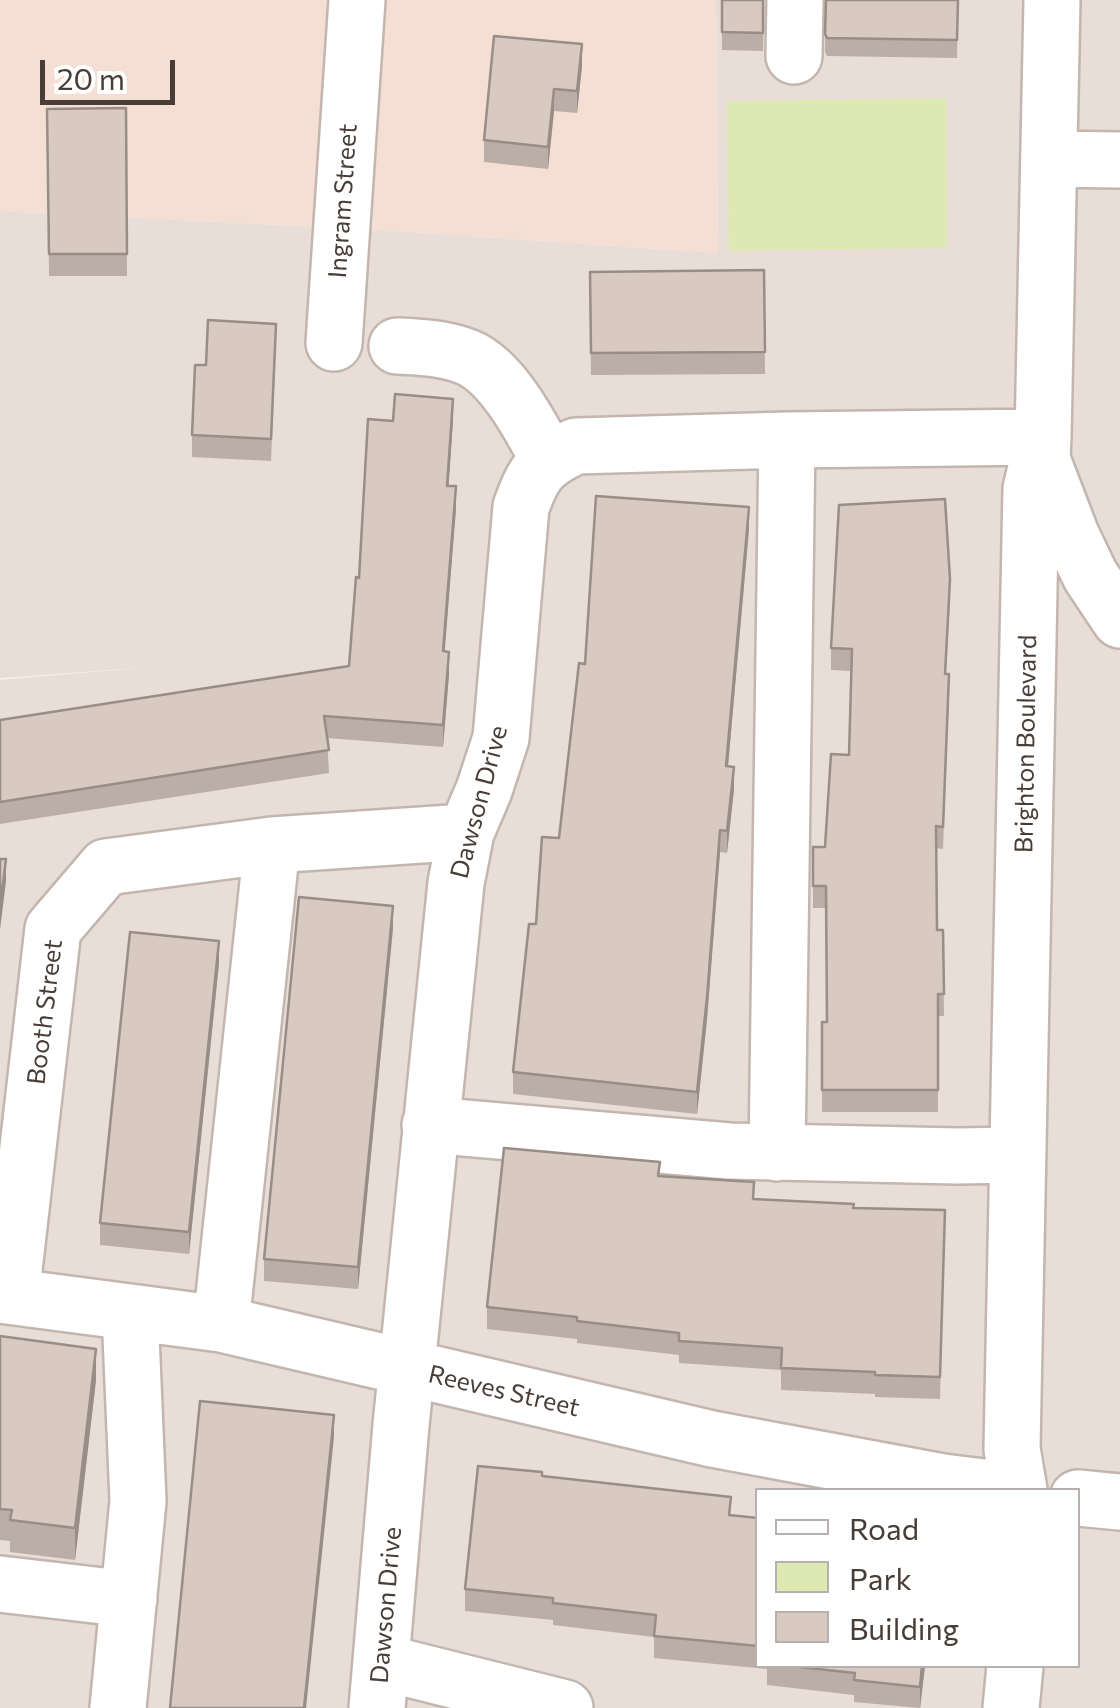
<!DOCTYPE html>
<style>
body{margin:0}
#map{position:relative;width:1120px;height:1708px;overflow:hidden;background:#f4eee9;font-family:Commissioner,sans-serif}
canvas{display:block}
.legend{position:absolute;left:755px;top:1488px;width:325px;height:180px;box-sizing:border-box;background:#fff;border:2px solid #b6b1af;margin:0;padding:12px 18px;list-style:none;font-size:30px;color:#483d37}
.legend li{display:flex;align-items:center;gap:20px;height:50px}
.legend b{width:50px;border:2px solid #b6b1af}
.scale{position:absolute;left:40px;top:60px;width:135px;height:45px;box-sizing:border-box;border:5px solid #483d37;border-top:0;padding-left:12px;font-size:30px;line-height:35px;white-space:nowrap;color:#483d37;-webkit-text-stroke:8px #fff;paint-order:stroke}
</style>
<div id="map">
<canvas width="1120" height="1708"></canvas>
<ul class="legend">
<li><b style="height:12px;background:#fff"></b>Road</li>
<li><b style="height:28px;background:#dde8b3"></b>Park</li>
<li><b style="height:28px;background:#d9cac1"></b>Building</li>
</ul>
<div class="scale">20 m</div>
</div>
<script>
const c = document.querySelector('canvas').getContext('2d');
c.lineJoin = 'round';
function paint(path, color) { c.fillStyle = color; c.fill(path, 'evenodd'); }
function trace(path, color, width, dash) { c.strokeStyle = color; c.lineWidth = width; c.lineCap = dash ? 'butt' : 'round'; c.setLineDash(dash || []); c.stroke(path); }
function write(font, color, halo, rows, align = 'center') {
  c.font = font + ' Commissioner,sans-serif'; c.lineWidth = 8; c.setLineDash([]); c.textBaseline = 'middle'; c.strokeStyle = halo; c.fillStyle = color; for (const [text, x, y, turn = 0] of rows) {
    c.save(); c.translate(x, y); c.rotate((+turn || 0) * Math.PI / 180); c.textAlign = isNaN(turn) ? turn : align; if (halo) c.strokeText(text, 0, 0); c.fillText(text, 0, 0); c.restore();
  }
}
const residential = new Path2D(`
 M716 0H1120V1708H0V680L151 667 0 678V211L382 230 718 253ZM758 1490H1078V1666H758Z`);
const commercial = new Path2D(`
 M0 0H716L718 253 382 230 0 211Z`);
const green = new Path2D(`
 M946 98 947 248 729 251 727 101Z`);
const minor = new Path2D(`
 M794 56 795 0
 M1049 159 1120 160
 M334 343 357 0
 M397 346C421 347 445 348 467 357 502 371 531 427 548 459
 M1043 462 1071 535 1090 575 1120 620
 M430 1125 729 1151 957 1156 1017 1155
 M777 1153 787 440
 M0 1295 221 1324 712 1439 943 1482 1008 1490
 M11 1296 53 929 106 867 272 845 466 832
 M221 1324 272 845
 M1019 1490 1012 1449 1031 489 1035 472 1042 459 1043 437 1052 0
 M1078 1498 1120 1502
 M0 1584 129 1599
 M381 1662 565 1708
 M118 1708 138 1501 130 1312
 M377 1708 401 1425 456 883 466 832 484 790 501 738 521 507C534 471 541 462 576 446L787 440 1043 437
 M1011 1708 1015 1666`);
const wall = new Path2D(`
 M722 0H764L763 51 722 50Z
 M826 0H958L957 58 827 56 825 52Z
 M582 66 577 113 554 111 548 169 484 162V140Z
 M126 108 127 276H49L47 109Z
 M764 270 765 374 591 375 590 272Z
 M276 346 271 461 192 457V435L206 365Z
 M393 421H453L448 486 456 508 444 652 449 674 443 747 327 738 329 773 0 824V720L349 666 359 578Z
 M749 529 728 766 734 789 727 853 720 852 707 1019 697 1114 513 1094V1072L536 924 559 838Z
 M950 601 946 674 949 696 943 849 936 848 937 930H943L944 1016H938V1112H822V1022H827L826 908H813V847H825L849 755 851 671 831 670V648Z
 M393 928 358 1289 264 1281V1259Z
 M219 963 189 1254 100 1245V1223Z
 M660 1176 754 1199 853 1208 945 1210 940 1399 875 1397V1394L781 1390V1370L679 1363V1355L577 1343V1339L487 1329V1307Z
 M0 1336 96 1380 75 1560 10 1552V1541L0 1540Z
 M542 1476 731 1515 758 1518V1666H925L920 1708 854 1702V1695L767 1685V1669L654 1658V1637L553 1625V1620L465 1611V1589Z`);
const shadedWall = new Path2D(`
 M582 44V66L577 113V91Z
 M554 89V111L548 169V147Z
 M453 399V421L447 508V486Z
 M456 486V508L443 673V651Z
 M749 507V529L726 788V766Z
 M449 652V674L443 747V725Z
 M734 767V789L727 853V831Z
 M720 830V852L707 1019 697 1114V1092Z
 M6 859V881L0 930V908Z
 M393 906V928L358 1289V1267Z
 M219 941V963L189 1254V1232Z
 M96 1349V1380L75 1560V1528Z
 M334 1415V1437L306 1708H304Z
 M922 1666H925L920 1708V1687Z`);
const building = new Path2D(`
 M722 0H763V33L722 32Z
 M826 0H958L957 40 827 38 825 34Z
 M494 36 582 44 577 91 554 89 548 147 484 140Z
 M126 108 127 254H49L47 109Z
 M764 270 765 352 591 353 590 272Z
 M208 320 276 324 271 439 192 435 195 365H206Z
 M395 394 453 399 447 486H456L443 651 449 652 443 725 324 716 329 750 0 802V720L349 666 356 577 359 578 368 419 393 421Z
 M596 496 749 507 726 766 734 767 727 831 720 830 707 997 697 1092 513 1072 529 924H536L542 837 559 838 579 663 585 664Z
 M945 499 950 579 945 674H949L943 827 936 826 937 930H943L944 994H938V1090H822V1022H827L826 886H813V847H825L831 754 849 755 852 649 831 648 839 505Z
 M0 859H6L0 908Z
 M299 897 393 906 358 1267 264 1259Z
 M130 932 219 941 189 1232 100 1223Z
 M504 1148 660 1162 658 1176 754 1182 753 1199 854 1204 853 1208 945 1210 940 1377 875 1375V1372L781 1368 782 1348 679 1341V1333L577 1321V1317L487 1307Z
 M0 1336 96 1349 75 1528 10 1520 12 1510 0 1509Z
 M200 1401 334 1415 304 1708H170Z
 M478 1466 542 1472V1476L731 1497 729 1515 758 1518V1646L654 1636 656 1615 553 1603V1598L465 1589Z
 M790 1666H922L920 1687 854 1680 855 1673Z`);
const streetNames = [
 ["Ingram Street",343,201,-86],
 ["Brighton Boulevard",1026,744,-89],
 ["Dawson Drive",479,802,-75],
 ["Booth Street",45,1012,-83],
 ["Reeves Street",504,1391,13],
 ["Dawson Drive",386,1605,-85]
];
paint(residential, '#e8ded7');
paint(commercial, '#f5dfd5');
paint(green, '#dde8b3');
trace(minor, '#c3b6ae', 60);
trace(minor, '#fff', 55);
paint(wall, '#bbaea6');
paint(shadedWall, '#988d87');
paint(building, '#d9cac1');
trace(building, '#988d87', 2.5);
write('25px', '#483d37', '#fff', streetNames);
</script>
